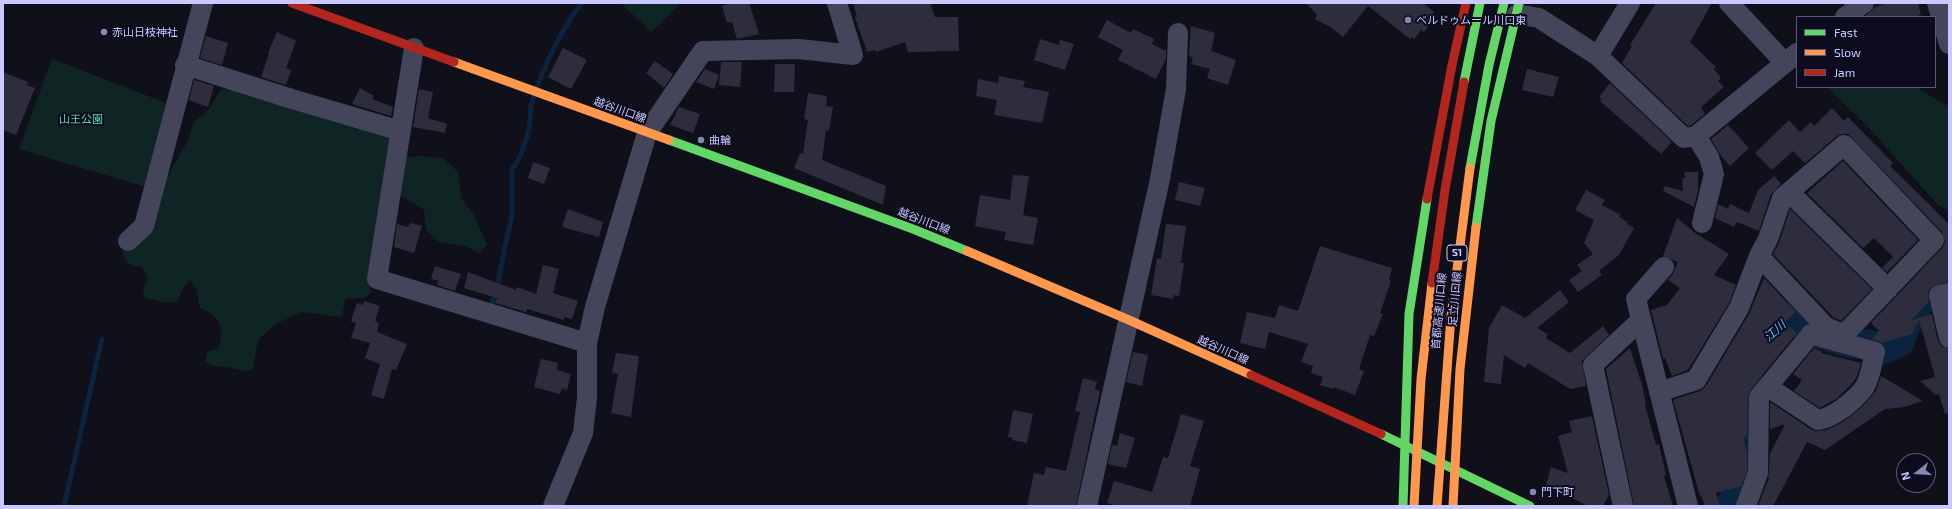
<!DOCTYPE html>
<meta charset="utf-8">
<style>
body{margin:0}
#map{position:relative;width:1952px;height:509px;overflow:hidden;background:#10101a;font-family:"Exo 2",sans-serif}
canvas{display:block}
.frame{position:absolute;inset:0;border:4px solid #cac9ff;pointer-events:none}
.legend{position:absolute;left:1796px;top:16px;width:140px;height:72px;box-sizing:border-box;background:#0d0c1e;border:1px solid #595878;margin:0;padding:5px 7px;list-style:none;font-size:12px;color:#cac9ff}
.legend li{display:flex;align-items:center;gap:8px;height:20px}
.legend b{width:20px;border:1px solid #595878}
.north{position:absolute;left:1896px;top:453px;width:40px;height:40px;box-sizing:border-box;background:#0d0c1e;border:1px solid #595878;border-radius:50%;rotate:253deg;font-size:11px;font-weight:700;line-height:16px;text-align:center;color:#cac9ff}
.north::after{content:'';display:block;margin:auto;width:14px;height:18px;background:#8988af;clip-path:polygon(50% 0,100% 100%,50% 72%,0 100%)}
</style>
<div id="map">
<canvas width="1952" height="509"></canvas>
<div class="frame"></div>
<ul class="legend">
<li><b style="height:5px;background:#63d668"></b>Fast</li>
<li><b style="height:5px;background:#ff974d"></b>Slow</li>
<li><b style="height:5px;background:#b3261e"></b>Jam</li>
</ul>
<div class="north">N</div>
</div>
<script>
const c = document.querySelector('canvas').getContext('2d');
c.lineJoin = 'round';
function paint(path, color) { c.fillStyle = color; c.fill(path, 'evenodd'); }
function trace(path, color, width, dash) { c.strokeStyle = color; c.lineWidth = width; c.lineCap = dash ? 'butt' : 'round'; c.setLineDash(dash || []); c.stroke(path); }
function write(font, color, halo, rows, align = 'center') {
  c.font = font + ' "Exo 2","Noto Sans JP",sans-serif'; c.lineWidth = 4; c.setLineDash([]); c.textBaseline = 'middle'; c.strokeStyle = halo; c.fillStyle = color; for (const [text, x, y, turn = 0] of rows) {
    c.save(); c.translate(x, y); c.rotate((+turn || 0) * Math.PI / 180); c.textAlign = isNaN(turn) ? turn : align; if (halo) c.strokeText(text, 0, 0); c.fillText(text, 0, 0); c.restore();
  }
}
const green = new Path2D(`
 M621 3H681L651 32Z
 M52 59 169 104 149 188 19 149Z
 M1827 87H1918L1921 90 1949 107V211L1937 204 1869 128Z
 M246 88 388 132 409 157 424 156 444 159 458 172 461 198 474 215 487 245 479 253 465 246 439 242 426 230 424 210 400 195 371 271V293L364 298 345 299 342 317 303 312 277 323 258 340 253 368 247 371 227 367 212 366 205 361 207 352 219 348C224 328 221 316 200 308L197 290 190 280 183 288 177 302H162L145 298 143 290 148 277 142 267C129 265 125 263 122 251L131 242 188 140 194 122 210 108 221 89Z`);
const stream = new Path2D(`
 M537 87C548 58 563 27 582 3
 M491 306 497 289 504 250 512 217V169L519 159 529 131 531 106 534 96
 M64 506 102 339`);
const river = new Path2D(`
 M1731 506 1749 472 1753 428 1745 372 1761 344 1790 318 1798 320 1811 330 1844 341 1884 348 1899 342C1906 323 1912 306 1928 293H1935L1949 288`);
const building = new Path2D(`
 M730 3H749L759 34 737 39 732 22 727 23 722 6Z
 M853 3H930L935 17H958L959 51 908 52 905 42 876 52 875 50 867 52 855 17H857Z
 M1306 3H1423L1434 12 1431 20 1433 21 1424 32 1421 30 1414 39 1412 37 1410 39 1368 6 1343 37 1332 28 1315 19 1317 15Z
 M1656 3H1712L1690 42 1716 67 1714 69 1721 78 1718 81 1724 87 1701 107 1705 114 1691 125 1688 126 1622 63 1632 46 1630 45Z
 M1887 3H1918L1921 15 1913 17H1864L1875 7Z
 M1107 20 1131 33 1133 29 1154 39 1152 44 1166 51V59L1156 79 1118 60 1123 50 1098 37Z
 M1191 26 1215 33 1211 51 1236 60 1228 85 1207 78 1210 69 1191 64 1193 58 1189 56Z
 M277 32 296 41 286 68 291 70 286 85 261 77 269 54 268 53Z
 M206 36 228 43 222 65 200 58Z
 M1040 39 1059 45 1060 40 1074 44 1065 70 1034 60Z
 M563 48 587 60 571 89 548 77Z
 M655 61 673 74 664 88 646 73Z
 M721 62H742L740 87 719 85Z
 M775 64H795L794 92H774Z
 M705 69 719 75 714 89 696 82Z
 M1527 69 1559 77 1553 97 1522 90Z
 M3 72 28 82 27 85 35 88 16 135 3 130Z
 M999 76 1025 81 1023 87 1049 92 1042 123 994 115 997 100 976 96 978 79 998 83Z
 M194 80 214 86 208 107 189 100Z
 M1610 83 1672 142 1661 154 1600 101 1602 99 1599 97Z
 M360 88 374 96 372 99 393 107 391 116 352 104Z
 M419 89 433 92 428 118 447 124 445 133 413 127Z
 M808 93 827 96 826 106 833 107 829 131 826 130 822 160 886 186 883 205 794 168 800 153 803 154 808 120 804 119Z
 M679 107 700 114 693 133 670 125Z
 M1832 108 1844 121 1848 117 1893 163 1890 166 1949 224V278L1946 282 1931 287 1928 292 1929 301 1912 320 1932 314 1938 341 1941 346 1949 349V413L1945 414 1939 394 1936 395 1920 381 1935 377 1919 320 1912 334 1882 343 1872 339 1879 331 1871 323 1942 248 1945 243 1942 232 1848 134H1842L1837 136 1805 163 1793 151 1772 170 1755 153 1789 120 1800 132 1811 122 1814 126Z
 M1728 125 1749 148 1730 166 1721 156 1711 139Z
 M1843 161 1918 240 1887 272 1882 268 1893 257 1874 238 1863 248 1807 193Z
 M533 162 550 168 544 184 528 178Z
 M1684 172H1698V190L1694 207 1663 191 1665 186 1683 191 1682 178H1685Z
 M1013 175 1029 176 1023 215 1038 218 1033 245 1004 240 1006 232 975 226 980 195 1010 200Z
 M1774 176 1781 184 1771 194 1759 231 1737 222 1734 227 1715 218 1718 204 1728 209 1730 204 1749 213 1758 190Z
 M1179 182 1205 188 1200 206 1175 200Z
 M1586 190 1605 200 1602 205 1621 215 1619 217 1628 222 1627 224 1634 228 1619 255 1599 271 1602 275 1578 292 1569 280 1582 271 1577 265 1593 254 1584 243 1594 220 1575 210Z
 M568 209 603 222 599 237 562 227Z
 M1790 209 1872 289 1841 321 1833 317 1773 254 1779 243Z
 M1677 218 1694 232 1729 254 1714 275 1736 285 1729 303 1688 370 1672 376 1665 358 1663 359 1651 310 1667 305 1680 288 1668 280 1673 274 1678 262 1663 256Z
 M410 223 422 226 414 253 394 247 397 224 408 227Z
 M1166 224 1186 226 1181 263H1184L1179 296 1174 295 1173 299 1151 295 1157 258 1161 259Z
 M1320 246 1392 268 1389 280 1391 281 1380 313 1383 314 1374 336 1370 335 1359 369 1364 371 1355 395 1334 387 1333 389 1320 385 1323 377 1311 373 1313 366 1301 362 1308 344 1269 332 1265 349 1240 343 1247 312 1275 318 1279 305 1298 311Z
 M543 265 559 269 553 293 578 301 572 319 564 317V320L527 309 526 312 495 303 497 298 464 288 468 272 516 290 517 287 536 294Z
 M435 266 461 274 455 291 437 285 439 281 431 279Z
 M1764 278 1796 312 1784 323 1797 333 1750 390 1748 396 1747 436 1743 437 1747 453V471L1741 486 1716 493 1720 506H1705L1701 495 1700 496 1673 400 1700 391 1706 386 1749 314Z
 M1560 290 1569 302 1537 328 1548 334 1546 338 1570 353 1603 326 1609 335 1582 361 1586 386 1570 389 1528 363 1525 368 1504 355 1501 384 1484 382 1489 328 1502 305 1525 318Z
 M364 301 380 306 375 321 379 323 377 332 407 344 396 370 392 369 384 399 371 395 380 364 365 358 370 343 351 338 356 323 351 321 357 303 363 305Z
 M1630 348 1642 385 1646 405H1645L1656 445 1659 444 1666 475 1664 476 1673 506H1634L1606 369Z
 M1814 348 1822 352 1821 353 1861 363 1857 376 1851 385 1836 399 1820 408 1794 391 1802 380 1793 374Z
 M1133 352 1148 355 1142 386 1126 382Z
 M616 353 639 356 631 417 611 413 618 374 612 373Z
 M541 359 558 363 557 370 571 374 567 390 562 388 560 394 534 387Z
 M1881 376 1923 401 1904 407 1885 409 1825 450 1807 442 1773 506H1758L1766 485 1770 478 1768 479 1770 454 1785 424 1770 429V402L1812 430 1816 431 1827 430 1843 422 1863 406 1876 391Z
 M1083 378 1097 382 1095 389 1100 391 1076 506H1027L1034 473 1044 475 1046 467 1066 471 1080 412 1075 411Z
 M1013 410 1033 414 1027 443 1012 440 1013 438 1008 437Z
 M1181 414 1204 421 1190 466 1200 469 1190 506H1118L1107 503 1114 481 1152 492 1163 457 1168 458Z
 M1592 416 1609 495 1603 506H1588L1570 497 1572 493 1546 485 1551 467 1568 473 1558 436 1572 432 1569 421Z
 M1120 433 1135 438 1126 468 1108 464 1112 445 1117 446Z`);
const street = new Path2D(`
 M1729 3 1785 63 1797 53
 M1937 3 1949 44
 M1517 14 1539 18 1598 56 1684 138 1696 136 1785 63
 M1845 17 1864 3
 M414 48 377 279 587 343
 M1598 56 1630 3
 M185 65 292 99 401 131
 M1696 136 1709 157 1714 174 1702 223
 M1789 192 1888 289
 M128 241 144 226 203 3
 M1759 256 1826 327 1844 335
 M1664 267 1636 299 1688 506
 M1949 293 1939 295 1949 338
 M1659 392 1696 380 1739 308 1759 256 1768 239 1782 198 1844 145 1934 240 1837 342
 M553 506 583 433 587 398V343L595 307 647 133 703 51 799 49 853 55 837 3
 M1087 506 1160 179 1176 89 1178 33
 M1623 506 1593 365 1641 320
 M1746 506 1758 473 1759 397 1811 334 1875 352C1872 363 1870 380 1864 388 1854 401 1833 418 1818 420L1768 387`);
const fast = new Path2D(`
 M669 140 913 229 967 251
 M1476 227 1491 121 1519 3
 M1381 434 1530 506
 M1403 506 1409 314 1427 199`);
const slow = new Path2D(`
 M454 62 669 140
 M967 251 1129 320 1251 375
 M1453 506 1460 369 1476 227`);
const jam = new Path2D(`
 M292 3 454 62
 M1427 199 1452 65 1466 3
 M1251 375 1381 434`);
const fastBridge = new Path2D(`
 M1464 82 1480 3
 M1470 168 1489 65 1504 3`);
const slowBridge = new Path2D(`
 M1414 506 1421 379 1432 283
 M1437 506 1451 316 1470 168`);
const jamBridge = new Path2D(`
 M1432 283 1445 190 1464 82`);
const markers = [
 [1408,20,4,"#8988af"],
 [104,32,4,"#8988af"],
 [701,140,4,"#8988af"],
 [1533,492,4,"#8988af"]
];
const shields = [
 [1457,253,20]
];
const shieldNames = [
 ["S1",1457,253]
];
const poiNames = [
 ["ベルドゥムール川口東",1416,20],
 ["赤山日枝神社",112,32],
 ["曲輪",709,140],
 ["門下町",1541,492]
];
const streetNames = [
 ["越谷川口線",620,110,20],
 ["越谷川口線",924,221,21],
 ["足立川口線",1455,299,-85],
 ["首都高速川口線",1439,311,-85],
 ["越谷川口線",1223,350,24]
];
const parkNames = [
 ["山王公園",81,119]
];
const waterNames = [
 ["江川",1775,331,-41]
];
paint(green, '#0f2524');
trace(stream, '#0b233e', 5);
trace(river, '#0b233e', 31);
paint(building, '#2d2d3d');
trace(street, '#44455b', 20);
trace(fast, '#63d668', 9);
trace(slow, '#ff974d', 9);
trace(jam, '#b3261e', 9);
trace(fastBridge, '#63d668', 9);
trace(slowBridge, '#ff974d', 9);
trace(jamBridge, '#b3261e', 9);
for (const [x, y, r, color] of markers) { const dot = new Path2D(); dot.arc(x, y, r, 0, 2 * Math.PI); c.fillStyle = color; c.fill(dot); trace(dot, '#0d0c1e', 1.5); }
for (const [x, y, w] of shields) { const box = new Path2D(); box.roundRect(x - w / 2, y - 8, w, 16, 3); c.fillStyle = '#0d0c1e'; c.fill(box); trace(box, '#cac9ff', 1); }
write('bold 10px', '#cac9ff', null, shieldNames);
write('11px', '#cac9ff', '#0d0c1e', poiNames, 'left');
write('11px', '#cac9ff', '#0d0c1e', streetNames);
write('11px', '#55dfaf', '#0d0c1e', parkNames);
write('italic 12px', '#57c1ff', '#0d0c1e', waterNames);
</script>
